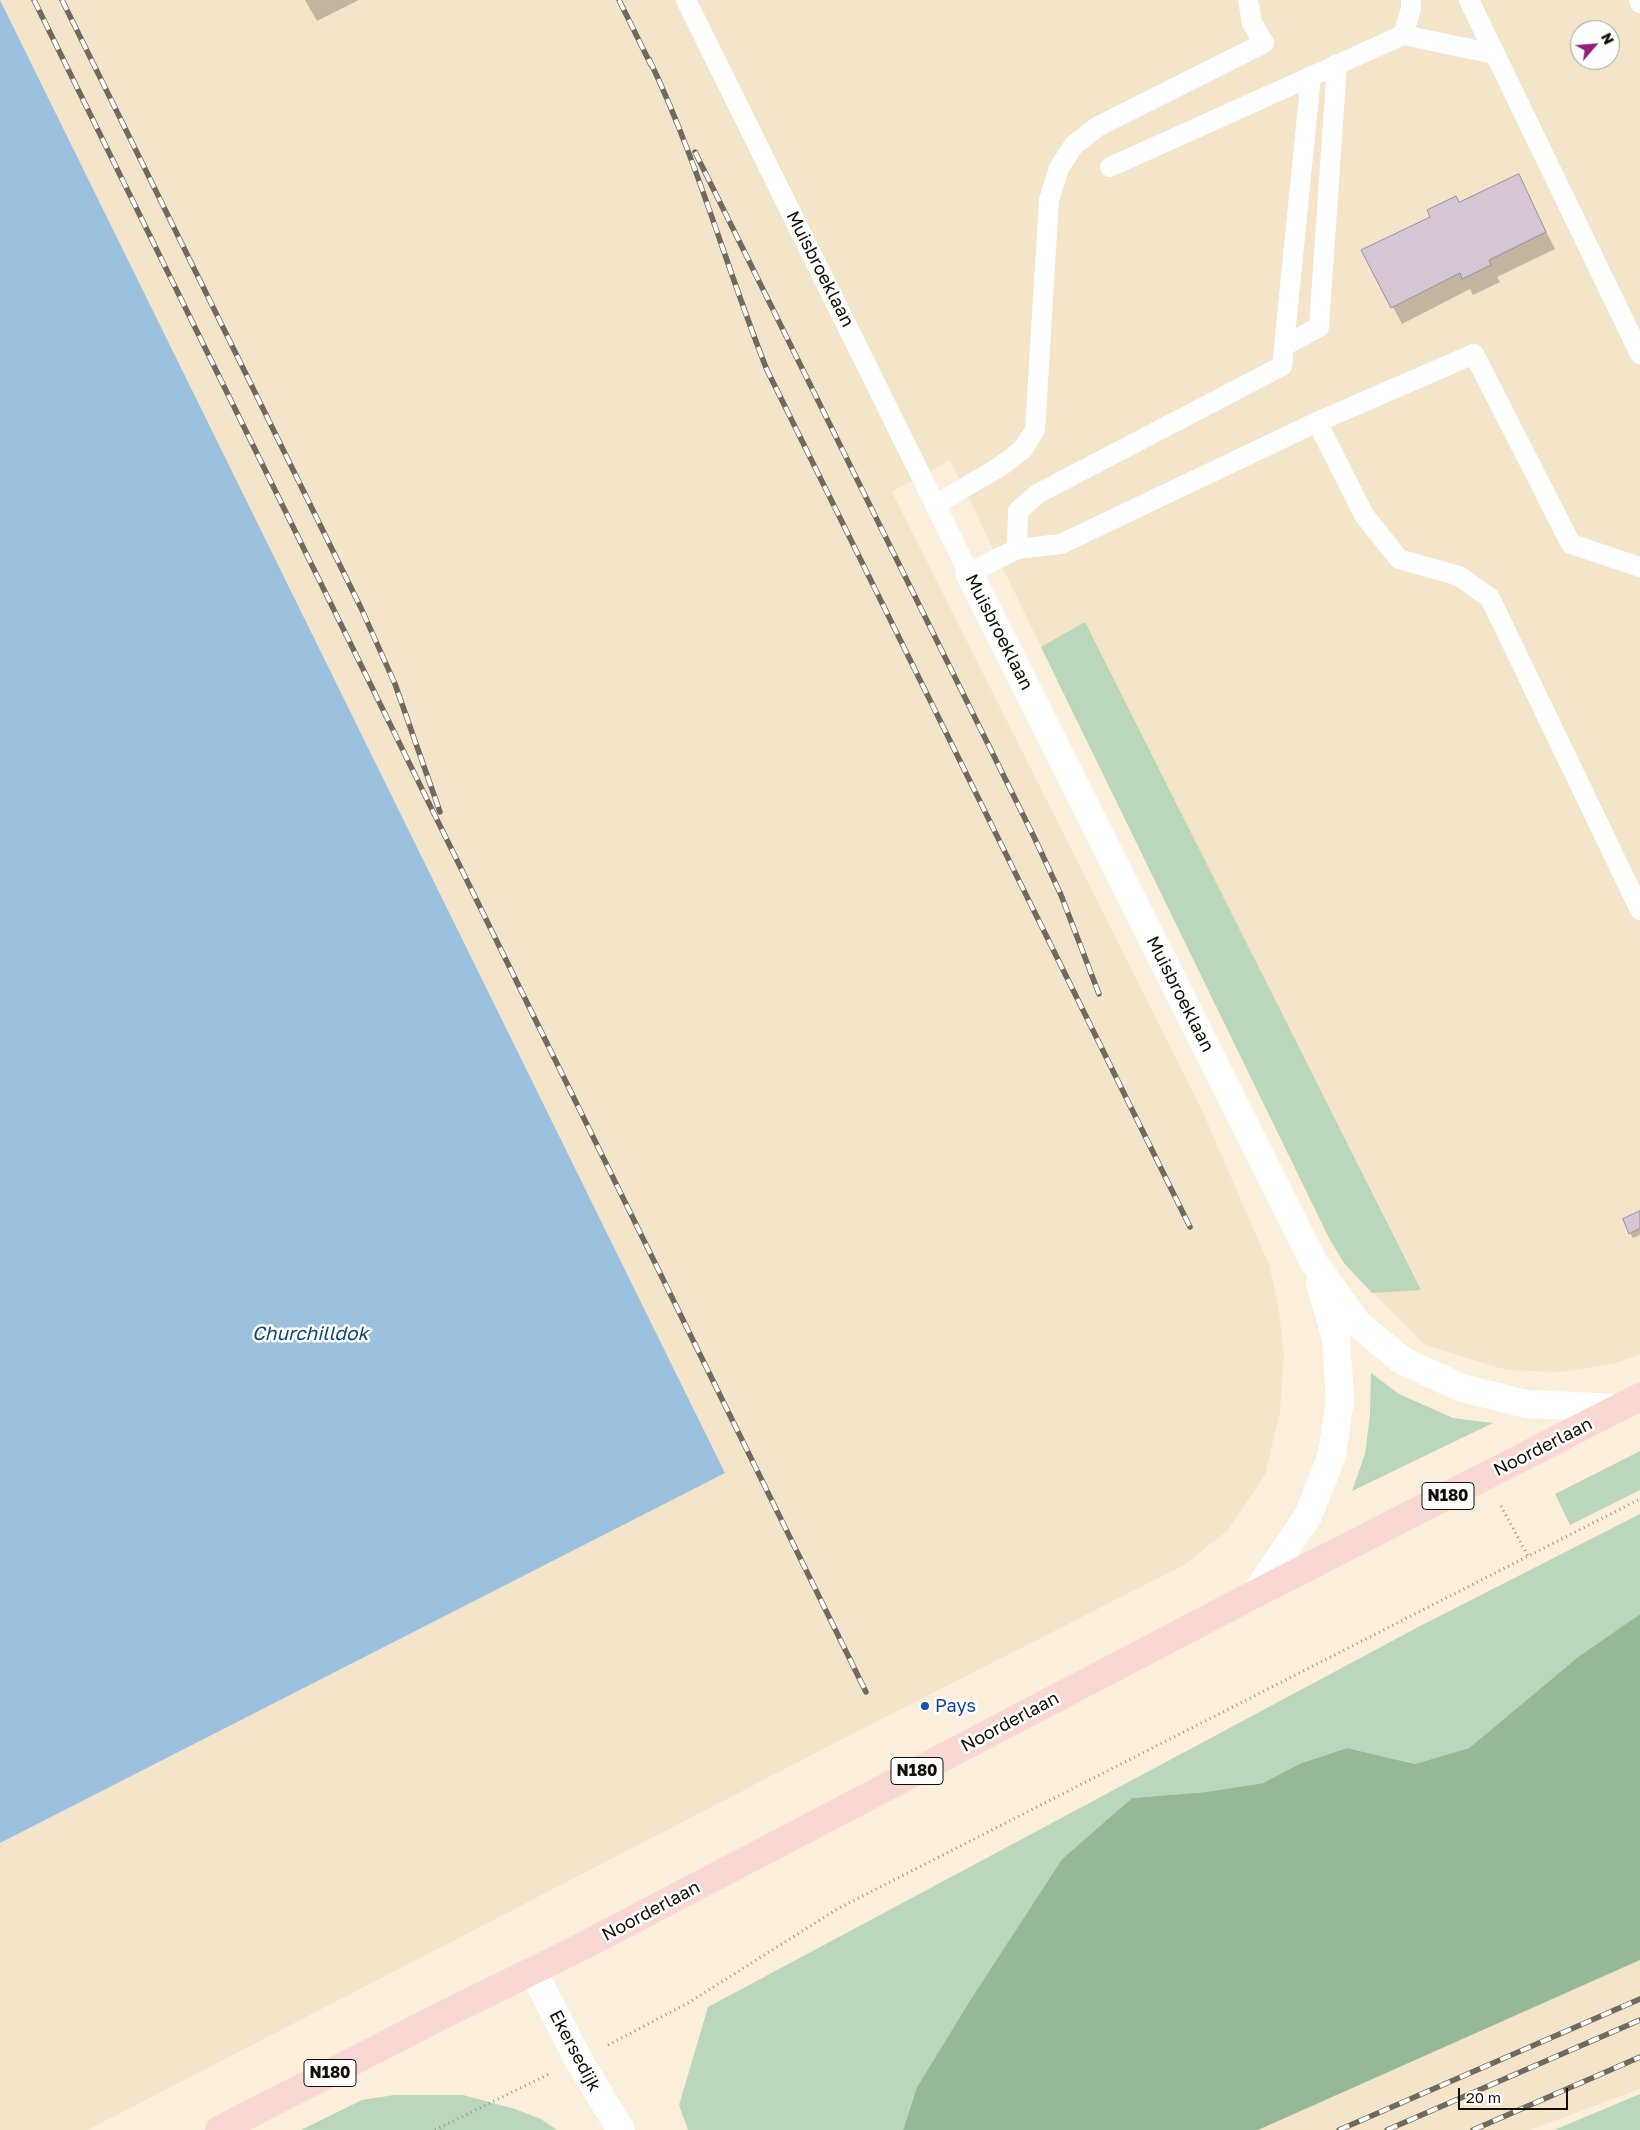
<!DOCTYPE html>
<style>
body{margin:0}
#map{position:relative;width:1640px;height:2130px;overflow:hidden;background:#fbefdc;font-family:"Golos Text",sans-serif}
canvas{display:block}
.north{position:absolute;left:1570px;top:20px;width:50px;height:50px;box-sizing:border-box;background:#fff;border:1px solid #a09f9c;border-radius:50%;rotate:63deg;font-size:14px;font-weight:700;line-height:20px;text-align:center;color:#120e07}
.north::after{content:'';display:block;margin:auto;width:18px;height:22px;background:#941e7b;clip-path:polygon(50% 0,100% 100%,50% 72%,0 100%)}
.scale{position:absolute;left:1458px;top:2088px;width:110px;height:22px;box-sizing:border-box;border:2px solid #120e07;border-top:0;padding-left:6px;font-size:15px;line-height:18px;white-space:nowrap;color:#120e07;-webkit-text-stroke:4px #fff;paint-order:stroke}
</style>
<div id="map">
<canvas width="1640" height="2130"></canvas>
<div class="north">N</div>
<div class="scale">20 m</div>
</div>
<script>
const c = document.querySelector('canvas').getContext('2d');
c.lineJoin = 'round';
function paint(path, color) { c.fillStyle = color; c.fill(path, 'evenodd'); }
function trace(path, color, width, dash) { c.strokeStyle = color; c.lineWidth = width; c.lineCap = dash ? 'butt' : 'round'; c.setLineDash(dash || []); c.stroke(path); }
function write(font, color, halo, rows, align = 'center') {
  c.font = font + ' "Golos Text",sans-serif'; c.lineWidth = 5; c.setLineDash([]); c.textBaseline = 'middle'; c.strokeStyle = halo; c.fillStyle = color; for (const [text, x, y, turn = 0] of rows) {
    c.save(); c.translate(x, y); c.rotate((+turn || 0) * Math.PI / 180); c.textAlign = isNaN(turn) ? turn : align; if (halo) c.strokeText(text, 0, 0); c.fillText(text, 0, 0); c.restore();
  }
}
const built = new Path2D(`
 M0 0H1640V1354L1616 1363 1561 1372 1506 1370 1425 1345 1344 1263 1330 1240 950 460 892 492 1201 1108 1269 1265 1278 1304 1284 1354 1280 1412 1265 1475 1227 1531 1184 1565 858 1731 88 2130H0V1843L725 1473ZM1580 30H1610V60H1580Z
 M1640 1960V2089L1530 2130H1258Z`);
const green = new Path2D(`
 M1085 622 1421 1290 1372 1293 1344 1263 1330 1240 1041 647Z
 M1371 1373 1399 1394 1453 1418 1493 1423 1352 1491 1365 1454 1370 1415Z
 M1640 1451V1490L1570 1525 1555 1494Z
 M1640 1514V1614L1578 1657 1469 1748 1415 1764 1347 1748 1299 1764 1263 1783 1206 1792 1132 1798 1062 1859 969 2002 917 2087 903 2130H688L679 2105 708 2007 1422 1625Z
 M1640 2094V2130H1554Z
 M394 2095H463L515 2109 541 2119 557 2130H301L362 2100Z`);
const forest = new Path2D(`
 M1640 1614V1960L1258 2130H903L917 2087 969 2002 1062 1859 1132 1798 1206 1792 1263 1783 1299 1764 1347 1748 1415 1764 1469 1748 1578 1657Z`);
const water = new Path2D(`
 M0 0 725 1473 0 1843Z`);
const shadow = new Path2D(`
 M305 0H359L317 21Z
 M1518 175 1555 249 1497 277 1500 282 1473 295 1470 289 1402 324 1363 250Z
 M1640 1213V1235L1633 1238 1630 1233Z`);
const building = new Path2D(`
 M1519 174 1546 232 1489 260 1491 265 1462 279 1460 273 1391 308 1361 250 1430 217 1427 210 1456 196 1459 202Z
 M1640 1211V1228L1629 1234 1623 1219Z`);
const path = new Path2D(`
 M1501 1506 1528 1556
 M608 2045 688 2003 839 1908 1640 1499
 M435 2130 549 2074`);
const lane = new Path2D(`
 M686 0 969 573 1017 549 1061 544 1317 422 1474 354 1571 544 1640 567
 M1469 0 1495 54
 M1639 0 1640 3
 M1403 35 1495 54 1640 354
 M1110 167 1403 35 1411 9V0
 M1284 346 1319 327 1337 64
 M1317 422 1364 515 1399 559 1459 576 1490 598 1640 910
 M935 505 1001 466 1023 449 1035 430 1049 200 1059 168 1074 145 1097 127 1264 43 1252 23 1248 0
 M1017 549 1018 511 1037 494 1282 366 1311 76`);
const street = new Path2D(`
 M969 573 1314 1263 1358 1324 1403 1361 1462 1388 1526 1404 1618 1408
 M1255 1594 1308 1516 1332 1455 1340 1400 1336 1338 1320 1283
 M533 1971 578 2059 621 2130`);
const primary = new Path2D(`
 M219 2130 441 2016 579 1948 1255 1594 1640 1397`);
const rail = new Path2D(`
 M34 0 866 1692
 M62 0 361 608 395 684 440 812
 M619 0 651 65
 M649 59C697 159 726 267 767 370L1190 1227
 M695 152 1035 839 1061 895 1099 994
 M1339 2130 1640 1999
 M1387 2130 1640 2020
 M1473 2130 1640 2057`);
const markers = [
 [925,1706,5,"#1a4fb4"]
];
const shields = [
 [1448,1496,52],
 [917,1771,52],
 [330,2073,52]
];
const shieldNames = [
 ["N180",1448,1496],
 ["N180",917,1771],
 ["N180",330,2073]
];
const streetNames = [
 ["Muisbroeklaan",820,269,63],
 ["Muisbroeklaan",999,632,63],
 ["Muisbroeklaan",1180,994,63],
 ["Noorderlaan",1543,1447,-27],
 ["Noorderlaan",1010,1722,-28],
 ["Noorderlaan",651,1911,-28],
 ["Ekersedijk",575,2051,62]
];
const transitNames = [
 ["Pays",935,1706]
];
const waterNames = [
 ["Churchilldok",310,1334]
];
paint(built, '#f4e4c9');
paint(green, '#bad7bc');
paint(forest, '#96b898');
paint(water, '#9bc1de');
paint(shadow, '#0003');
paint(building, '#d6c5d4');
trace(building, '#9f8f9e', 1);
trace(path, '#9a9284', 3, [1, 4]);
trace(lane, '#fff', 20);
trace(street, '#fff', 28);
trace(primary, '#f9d7d3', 28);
trace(rail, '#70695d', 5.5);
trace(rail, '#fff', 4, [11]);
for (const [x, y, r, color] of markers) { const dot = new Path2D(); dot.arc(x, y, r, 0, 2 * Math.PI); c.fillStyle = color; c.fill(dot); trace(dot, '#fff', 2); }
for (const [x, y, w] of shields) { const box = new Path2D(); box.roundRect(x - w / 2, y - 13.5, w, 27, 4); c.fillStyle = '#fff'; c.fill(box); trace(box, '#120e07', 1); }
write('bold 16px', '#120e07', null, shieldNames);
write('18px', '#120e07', '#fff', streetNames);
write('18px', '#164399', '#fff', transitNames, 'left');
write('italic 19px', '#074970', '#fff', waterNames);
</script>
